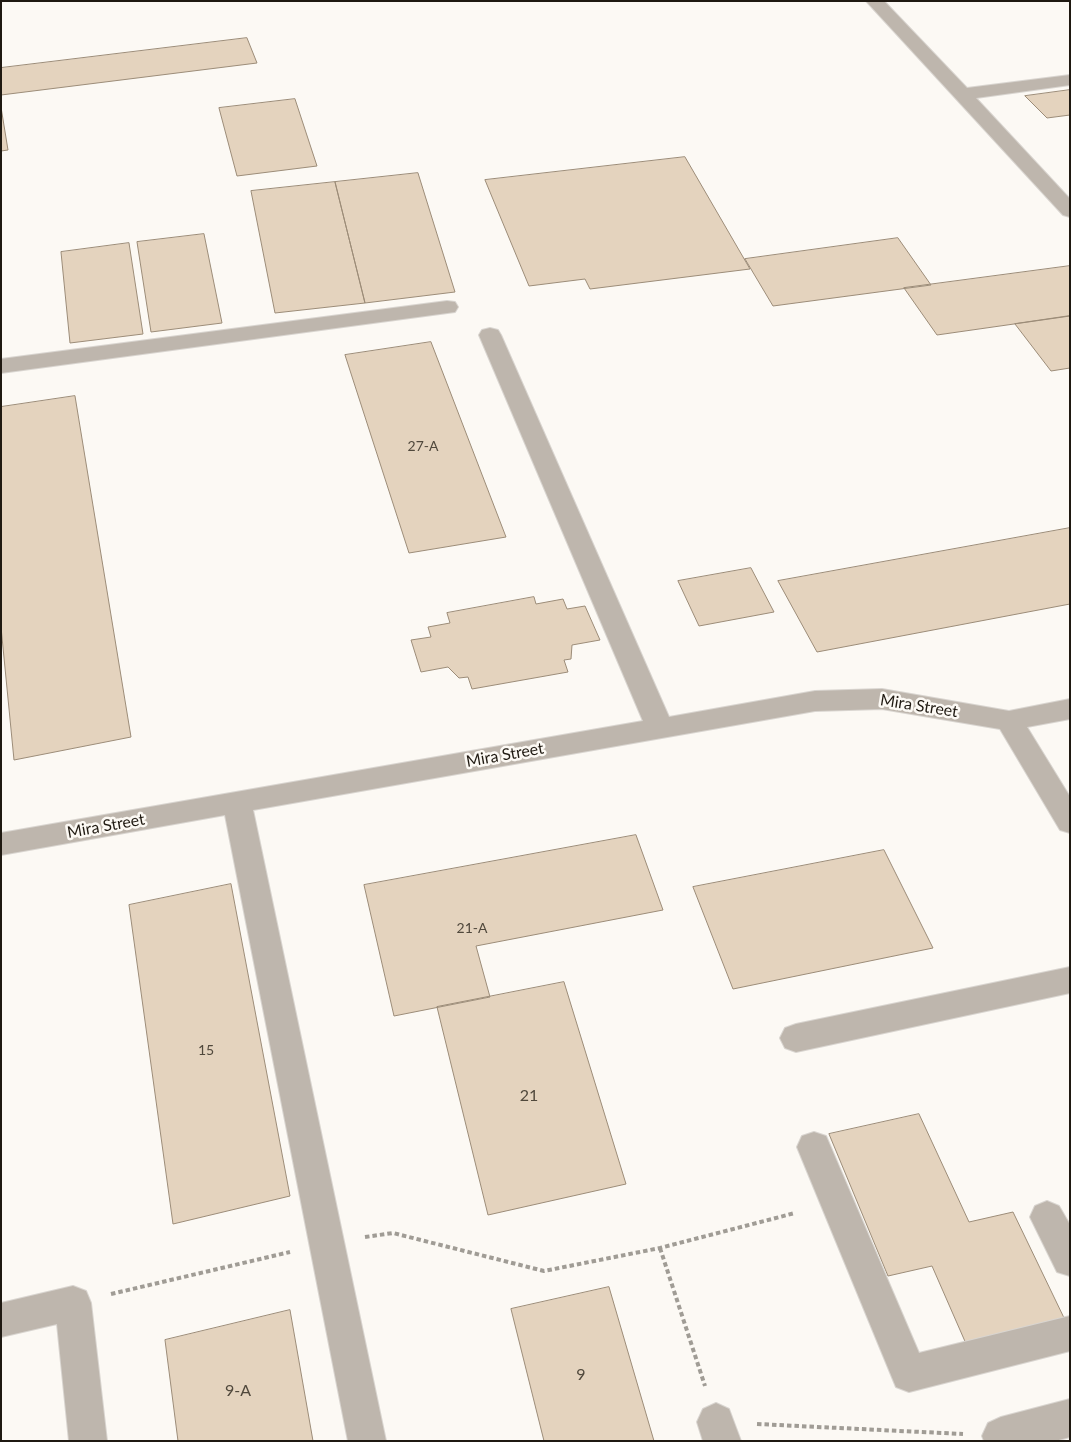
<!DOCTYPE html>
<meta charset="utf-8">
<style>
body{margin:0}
#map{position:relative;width:1071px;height:1442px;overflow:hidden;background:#fcf9f4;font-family:Lato,sans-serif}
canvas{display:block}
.frame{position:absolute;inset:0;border:2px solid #1f1911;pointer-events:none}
</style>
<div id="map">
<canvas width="1071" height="1442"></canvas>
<div class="frame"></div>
</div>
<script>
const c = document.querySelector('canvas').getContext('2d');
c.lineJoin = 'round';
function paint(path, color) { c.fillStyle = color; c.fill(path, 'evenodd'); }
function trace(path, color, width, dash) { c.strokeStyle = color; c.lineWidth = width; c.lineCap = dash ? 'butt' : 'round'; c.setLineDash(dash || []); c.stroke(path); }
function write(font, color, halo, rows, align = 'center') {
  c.font = font + ' Lato,sans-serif'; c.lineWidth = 5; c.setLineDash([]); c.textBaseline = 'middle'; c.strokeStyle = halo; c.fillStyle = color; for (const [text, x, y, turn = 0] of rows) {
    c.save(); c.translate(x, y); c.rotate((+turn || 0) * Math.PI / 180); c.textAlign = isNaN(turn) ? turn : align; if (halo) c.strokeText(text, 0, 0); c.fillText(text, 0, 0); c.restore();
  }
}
const building = new Path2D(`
 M247 38 257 63 1 95V68Z
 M1070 90V115L1047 118 1025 96Z
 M295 99 317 166 237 176 219 108Z
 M1 107 8 150 1 151Z
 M685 157 750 269 590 289 585 279 529 286 485 180Z
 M418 173 455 292 365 303 335 182Z
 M335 182 365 303 275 313 251 191Z
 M204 234 222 323 151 332 137 242Z
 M898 238 931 285 773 306 745 259Z
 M129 243 143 334 70 343 61 252Z
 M1070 266V316L937 335 904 288Z
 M1070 316V368L1051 371 1015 324Z
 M431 342 506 537 409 553 345 355Z
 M75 396 131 737 14 760 1 627V407Z
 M1070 528V604L817 652 778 581Z
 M751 568 774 612 699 626 678 581Z
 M534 597 536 604 563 599 567 609 585 606 600 640 572 645 571 659 564 660 568 672 472 689 468 677 459 678 448 667 421 672 411 640 431 637 428 627 450 623 447 613Z
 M636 835 663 910 476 946 490 997 394 1016 364 885Z
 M884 850 933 948 733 989 693 887Z
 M231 884 290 1196 173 1224 129 905Z
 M564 982 626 1184 488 1215 437 1007Z
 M919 1114 969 1222 1013 1212 1066 1322 967 1346 932 1266 888 1276 829 1134Z
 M609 1287 654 1441H544L511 1309Z
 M290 1310 313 1441H178L165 1340Z`);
const path = new Path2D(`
 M365 1237 393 1233 544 1271 660 1248 795 1213
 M660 1248 705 1386
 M111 1294 290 1252
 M757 1424 963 1434`);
const minor = new Path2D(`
 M866 1H884L967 88 1070 75V85L976 98 1070 199V217L1063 215Z
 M447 301 455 302 458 307 455 312 1 373V359Z
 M490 328 498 330 501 335 669 717 815 691 882 689 1009 711 1070 699V719L1027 727 1070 797V833L1060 830 1000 729 882 709 815 711 253 810 386 1441H348L225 815 1 855V833L643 721 479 335 482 330Z
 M1070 967V993L796 1052 785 1048 780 1038 785 1028 796 1024Z
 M814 1132 826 1136 919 1353 1070 1316V1351L909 1392 896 1387 797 1147 802 1136Z
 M1047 1201 1059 1206 1070 1225V1276L1057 1272 1030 1217 1035 1206Z
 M73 1286 86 1291 91 1303 107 1441H69L57 1324 1 1337V1303Z
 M1070 1399V1437L1055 1441H984L982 1436 988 1423 1001 1417Z
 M716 1403 729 1409 741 1441H703L697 1422 703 1409Z`);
const numberNames = [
 ["27-А",423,446],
 ["21-А",472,928],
 ["15",206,1050]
];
const streetNames = [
 ["Mira Street",919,706,9],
 ["Mira Street",505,755,-10],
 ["Mira Street",106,826,-10]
];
const nearNumbernames = [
 ["21",529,1096],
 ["9",581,1375],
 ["9-А",238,1391]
];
paint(building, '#e4d3be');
trace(building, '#9c8c78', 1);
trace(minor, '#d9d5d0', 2);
trace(path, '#a09c95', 4, [4.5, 3]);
paint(minor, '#beb6ad');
write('14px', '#50483c', null, numberNames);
write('16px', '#1f1911', '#fcf9f4', streetNames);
write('16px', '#50483c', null, nearNumbernames);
</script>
